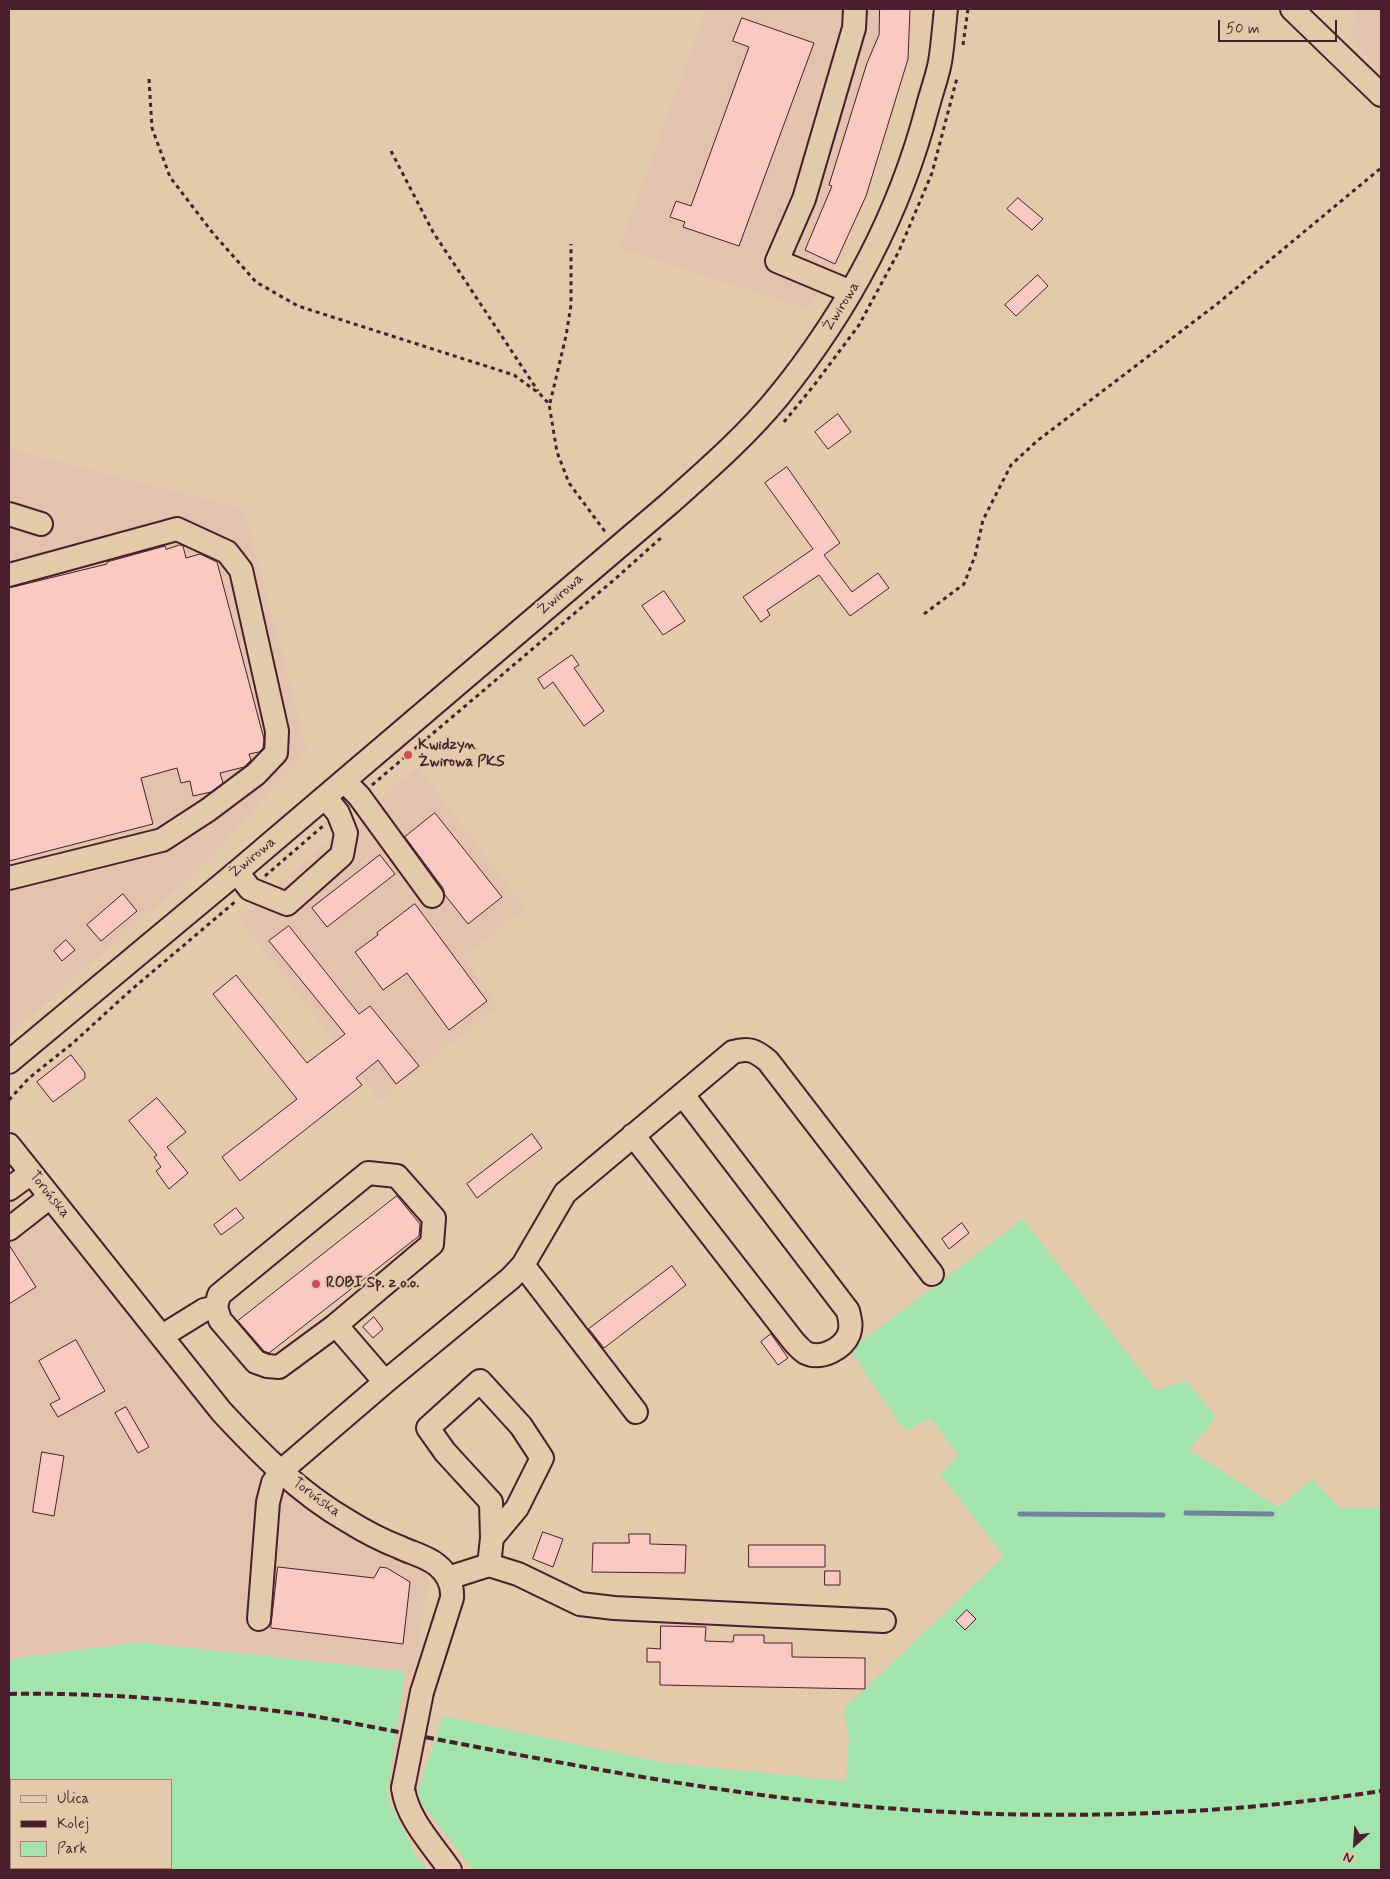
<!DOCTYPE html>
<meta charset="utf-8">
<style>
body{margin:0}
#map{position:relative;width:1390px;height:1879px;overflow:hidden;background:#e2caab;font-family:Mynerve,sans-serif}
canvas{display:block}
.frame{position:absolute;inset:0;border:10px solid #4a1f2b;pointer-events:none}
.legend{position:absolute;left:10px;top:1779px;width:162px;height:90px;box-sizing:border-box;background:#e2caab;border:1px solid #a58678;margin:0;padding:6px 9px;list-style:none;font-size:15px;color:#4a1f2b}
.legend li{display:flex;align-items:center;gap:10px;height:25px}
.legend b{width:25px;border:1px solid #a58678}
.north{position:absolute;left:1330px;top:1819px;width:50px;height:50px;-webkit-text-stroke:4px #e2caab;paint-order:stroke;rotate:206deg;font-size:14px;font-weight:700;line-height:20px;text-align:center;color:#4a1f2b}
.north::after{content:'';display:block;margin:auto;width:18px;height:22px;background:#4a1f2b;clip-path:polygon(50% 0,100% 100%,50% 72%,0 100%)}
.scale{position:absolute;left:1218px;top:20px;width:119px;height:22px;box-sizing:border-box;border:2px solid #4a1f2b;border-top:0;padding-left:6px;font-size:15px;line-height:18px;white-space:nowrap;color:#4a1f2b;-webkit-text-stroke:4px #e2caab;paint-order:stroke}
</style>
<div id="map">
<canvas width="1390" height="1879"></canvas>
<div class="frame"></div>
<ul class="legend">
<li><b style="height:6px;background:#e2caab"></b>Ulica</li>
<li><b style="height:6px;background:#4a1f2b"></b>Kolej</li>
<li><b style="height:14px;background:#a3e3ac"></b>Park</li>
</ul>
<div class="north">N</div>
<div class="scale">50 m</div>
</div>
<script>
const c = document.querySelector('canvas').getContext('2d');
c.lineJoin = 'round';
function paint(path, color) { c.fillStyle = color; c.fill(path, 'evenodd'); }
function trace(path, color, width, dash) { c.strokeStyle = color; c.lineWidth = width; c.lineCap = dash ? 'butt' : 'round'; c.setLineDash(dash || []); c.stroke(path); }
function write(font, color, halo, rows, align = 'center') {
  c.font = font + ' Mynerve,sans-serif'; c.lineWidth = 4.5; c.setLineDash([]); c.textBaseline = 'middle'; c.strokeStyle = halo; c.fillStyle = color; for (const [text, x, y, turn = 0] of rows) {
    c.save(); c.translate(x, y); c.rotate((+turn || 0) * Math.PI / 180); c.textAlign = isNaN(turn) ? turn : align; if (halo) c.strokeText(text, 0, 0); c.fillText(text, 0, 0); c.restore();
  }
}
const built = new Path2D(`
 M706 9H910L908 59 866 196 835 264 809 309 619 248Z
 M1355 9H1381V73L1352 40Z
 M9 449 244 509 307 750 205 864 9 1035Z
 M418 767 525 908 463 957 498 1006 380 1100 238 917Z
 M9 1175 226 1426 261 1473 273 1483 429 1570 418 1660 391 1790 281 1770 9 1757Z
 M9 1841 11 1842V1868H131L143 1870H9Z`);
const green = new Path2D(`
 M1023 1219 1156 1390 1187 1381 1216 1417 1189 1450 1278 1507 1312 1479 1340 1508H1381V1870H473L416 1796 443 1716 665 1763 846 1781 849 1740 844 1709 1004 1556 940 1474 959 1455 930 1418 905 1431 850 1350Z
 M137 1642 405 1671 387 1798 417 1858 428 1870H143L131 1868H171V1780H11V1842L9 1841V1659Z`);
const stream = new Path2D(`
 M1186 1513 1272 1514
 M1020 1514 1163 1515`);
const building = new Path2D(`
 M880 9H910L908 59 866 196 835 264 805 250 832 186 829 185 867 63 879 35Z
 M742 18 814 43 739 246 683 227 685 222 670 217 676 201 691 206 749 47 733 41Z
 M1018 198 1043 219 1032 230 1007 209Z
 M1038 275 1048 286 1016 316 1005 305Z
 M838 414 851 432 828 449 815 432Z
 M787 467 840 543 824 555 852 592 878 573 889 588 850 616 819 575 767 610 770 615 761 622 743 597 813 549 765 483Z
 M180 545 183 546 186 558 200 554 217 562 264 739 263 748 259 752 249 754 251 760 244 767 220 773 223 783 211 792 193 796 190 781 181 783 177 768 141 778 153 824 9 861V588L107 564V562L165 546 166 549Z
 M664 591 685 621 663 635 642 606Z
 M572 655 579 665 574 668 604 711 584 726 553 682 544 689 538 679Z
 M435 813 502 897 468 924 445 895 443 888 405 837Z
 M380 855 395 874 327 927 312 908Z
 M123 894 137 911 101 941 87 925Z
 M415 904 487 1001 449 1030 407 973 383 990 355 952 378 935 377 933Z
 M289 926 359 1014 370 1006 419 1066 396 1084 378 1060 356 1078 362 1085 240 1181 222 1157 297 1099 213 994 236 975 307 1063 345 1034 269 941Z
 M66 940 75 950 62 961 54 951Z
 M71 1055 85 1073V1078L53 1102 37 1082Z
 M157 1098 186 1132 167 1147 188 1173 169 1189 156 1171 161 1167 154 1157 157 1155 129 1121Z
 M532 1134 542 1148 477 1198 467 1184Z
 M397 1196 420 1224 419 1236 269 1353 264 1351 238 1321Z
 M236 1208 244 1218 221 1235 214 1225Z
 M962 1223 969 1233 949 1249 942 1239Z
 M9 1245 36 1287 9 1304Z
 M672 1266 686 1285 604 1348 589 1329Z
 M374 1317 383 1329 373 1338 363 1327Z
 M771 1334 788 1358 778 1365 761 1342Z
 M76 1340 105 1391 58 1417 50 1404 60 1399 39 1361Z
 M126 1407 149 1447 138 1453 115 1413Z
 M42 1452 64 1456 54 1516 33 1512Z
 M543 1532 563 1539 553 1567 533 1559Z
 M629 1534H650V1544L686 1545 685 1573 592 1572 593 1543H629Z
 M749 1545H825V1567H749Z
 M278 1567 374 1578 380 1567 387 1568 410 1582 403 1644 271 1628Z
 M825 1571H840V1585H825Z
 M967 1610 976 1619 965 1630 956 1621Z
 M661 1626 706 1627 705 1641 733 1642 734 1635H764V1643H792V1657L865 1658V1689L660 1685V1662H647V1648L660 1649Z`);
const path = new Path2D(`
 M963 45 968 9
 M149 79 152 128 170 177 212 232 256 282 298 306 514 375 540 394 549 404 557 452 569 483 606 533
 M391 151 433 232 538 391
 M550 403 566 336 571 305V244
 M784 422 815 384 859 325 899 251 932 173 957 78
 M924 614 964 584 975 556 983 520 1011 465 1037 441 1217 304 1381 168
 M372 785 615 579 662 537
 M265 876 323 826
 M9 1100 29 1078 73 1043 131 990 236 901`);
const minor = new Path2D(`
 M1292 9 1381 95
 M851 292 777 261 804 199 854 28 855 9
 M9 514 41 524
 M9 575 177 529 227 552 241 570 277 731 276 753 256 774 208 810 162 840 9 878
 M344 781 359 796 432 896
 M237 872 250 889 287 904 342 855 346 833 338 813 325 797
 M9 1062 237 872 670 503C708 469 746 436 778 397 847 312 899 215 927 109 931 93 937 78 940 62 943 44 944 26 946 9
 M633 1135 794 1342C798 1346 802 1351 806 1353 821 1360 843 1349 849 1334 852 1326 850 1319 848 1311L683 1095
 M9 1145 221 1411C259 1452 299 1493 348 1521 364 1531 381 1540 399 1547 411 1553 426 1556 437 1565 447 1573 453 1585 452 1598L422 1692
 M9 1189 31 1173
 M9 1229 50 1197
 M523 1265 636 1412
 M336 1325 432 1244 434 1218 397 1176 368 1173 219 1295 216 1307 220 1320 256 1362 267 1366 279 1367 336 1325 385 1382
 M162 1336 204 1310 216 1307
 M489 1565 492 1538 491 1502 445 1452 428 1428 480 1381 521 1426 542 1458 517 1508 492 1538
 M448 1578 489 1565 518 1574 580 1604 614 1608 884 1621
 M259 1619 268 1502 273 1483 280 1472 385 1382 511 1278 523 1265 565 1193 733 1052C749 1047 756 1051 768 1061L932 1274
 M403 1788C407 1819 433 1845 450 1870`);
const rail = new Path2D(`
 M9 1694C109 1692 208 1702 308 1715 467 1744 624 1778 785 1798 982 1822 1185 1821 1381 1791
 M9 1860 11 1861
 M45 1868 56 1870`);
const minorBridge = new Path2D(`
 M403 1788 422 1692`);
const markers = [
 [408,755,5,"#d1495b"],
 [316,1284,5,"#d1495b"]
];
const streetNames = [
 ["Żwirowa",842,307,-58],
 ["Żwirowa",561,595,-41],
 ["Żwirowa",253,858,-40],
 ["Toruńska",49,1195,51],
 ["Toruńska",316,1498,36]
];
const poiNames = [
 ["Kwidzyn",418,746],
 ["Żwirowa PKS",418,763],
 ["ROBI Sp. z o.o.",326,1284]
];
paint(built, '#e3c3ad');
paint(green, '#a3e3ac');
trace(stream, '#6f839c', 5);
paint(building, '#facac2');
trace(building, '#4a1f2b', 1);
trace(minor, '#4a1f2b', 26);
trace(path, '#4a1f2b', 3, [4, 4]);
trace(minor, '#e2caab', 22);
trace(rail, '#4a1f2b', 4, [8, 4]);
trace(minorBridge, '#4a1f2b', 26, []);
trace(minorBridge, '#e2caab', 22);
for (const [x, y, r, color] of markers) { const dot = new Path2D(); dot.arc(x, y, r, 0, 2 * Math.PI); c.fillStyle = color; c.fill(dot); trace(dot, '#e2caab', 2); }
write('15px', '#4a1f2b', '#e2caab', streetNames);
write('bold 15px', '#4a1f2b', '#e2caab', poiNames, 'left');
</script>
